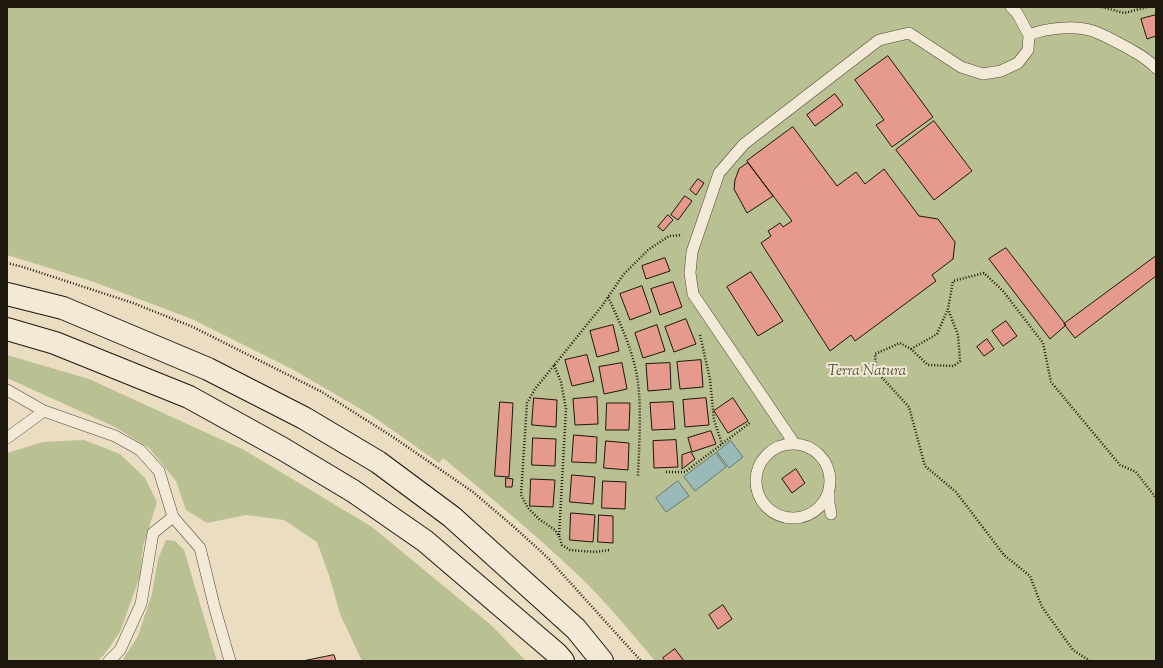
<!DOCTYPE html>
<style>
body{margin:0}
#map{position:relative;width:1163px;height:668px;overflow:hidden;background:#ebddc2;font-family:"Sorts Mill Goudy",serif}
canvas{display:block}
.frame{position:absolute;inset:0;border:8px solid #1e170d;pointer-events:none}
</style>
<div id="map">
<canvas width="1163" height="668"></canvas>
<div class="frame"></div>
</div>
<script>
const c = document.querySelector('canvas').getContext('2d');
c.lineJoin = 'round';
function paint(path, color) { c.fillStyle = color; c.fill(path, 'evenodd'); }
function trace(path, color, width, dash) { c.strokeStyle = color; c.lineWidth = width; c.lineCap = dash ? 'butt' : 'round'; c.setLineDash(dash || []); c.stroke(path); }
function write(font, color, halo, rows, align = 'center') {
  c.font = font + ' "Sorts Mill Goudy",serif'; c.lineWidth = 4; c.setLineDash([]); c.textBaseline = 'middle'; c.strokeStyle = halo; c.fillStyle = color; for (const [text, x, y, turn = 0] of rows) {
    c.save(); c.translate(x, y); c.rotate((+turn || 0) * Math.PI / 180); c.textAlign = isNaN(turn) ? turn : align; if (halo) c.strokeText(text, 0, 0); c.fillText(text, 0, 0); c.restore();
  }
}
const green = new Path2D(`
 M7 7H1156V661H655C631 632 606 602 578 575 535 534 489 496 443 458L439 463 371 415 292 369 192 319 91 281 7 255Z
 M7 355 89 379 244 450 372 527 491 625 526 661H362L340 614 329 575 317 542 284 520 246 515 207 523 186 510 176 481 149 448 115 427 7 378Z
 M84 440 120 454 145 478 157 502 143 546 140 576 120 632 104 655 97 661H7V453L43 442Z
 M166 540 175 541 184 550 217 661H122L138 636 152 594 158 559Z`);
const water = new Path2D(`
 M731 441 743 457 729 468 717 452Z
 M716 453 726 467 695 491 684 477Z
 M678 481 689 496 666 512 656 498Z`);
const building = new Path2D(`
 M1156 15V36L1147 39 1141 19Z
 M888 56 933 117 892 147 876 125 884 120 855 80Z
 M835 94 843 105 815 126 807 115Z
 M934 121 972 171 934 200 896 150Z
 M793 127 837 186 856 172 865 184 884 169 919 216 938 219 955 242 953 259 932 275 936 281 855 341 851 335 830 351 761 243 771 236 768 231 780 223 783 227 792 221 747 161Z
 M748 163 773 196 747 213 734 189 735 180 739 169Z
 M698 179 704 183 696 195 690 190Z
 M685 196 692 201 678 220 671 215Z
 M668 215 673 220 663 231 658 227Z
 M1006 248 1066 325 1050 339 989 259Z
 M1156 256V276L1075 338 1064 324Z
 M665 258 670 271 646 279 642 266Z
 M751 272 783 321 758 336 727 287Z
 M673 282 682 307 660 315 651 289Z
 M642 286 651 312 630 320 620 294Z
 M686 319 696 344 674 352 665 327Z
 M1006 321 1017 336 1003 346 992 331Z
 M613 325 619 351 597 357 590 331Z
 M657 325 665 351 643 358 635 333Z
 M987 339 994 349 984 356 977 347Z
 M587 355 594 381 572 386 565 360Z
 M701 360 703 387 680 389 677 362Z
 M622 363 627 389 604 394 599 367Z
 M670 363 671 389 648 391 646 364Z
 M597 397 598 424 575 425 573 399Z
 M534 398 557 400 556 427 532 425Z
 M706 398 709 425 685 427 683 400Z
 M733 398 748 421 728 433 714 411Z
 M500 402 513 403 509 477 495 476Z
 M673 402 675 429 652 430 650 403Z
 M607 403H630L629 430H606Z
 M711 431 716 444 692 452 688 438Z
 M574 435 597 437 596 463 572 462Z
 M533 438 556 439 555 466 532 465Z
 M676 440 678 467 654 468 653 441Z
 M606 441 629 443 628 470 604 468Z
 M691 452 695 459 682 469V455Z
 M796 469 805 483 792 493 782 479Z
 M572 475 595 477 593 504 570 502Z
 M506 478 513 479 512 487H506Z
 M531 479 555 480 553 507 530 506Z
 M603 481 626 482 625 509 602 508Z
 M571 513 595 515 593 542 570 540Z
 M599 515 613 516V543L598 542Z
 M723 605 732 619 718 629 709 615Z
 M675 649 684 661H665L663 658Z
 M334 655 336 661H303Z`);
const path = new Path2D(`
 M1102 7 1124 13 1148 7
 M7 263 23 267 133 303 193 327 322 392 393 437 473 492 514 527 548 558 641 661
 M608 297C622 327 637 359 639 393 641 420 639 449 638 476
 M700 335 710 379 714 420 722 444
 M911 349 937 334 948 309
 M554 365 561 382 566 409 559 536
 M666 472H685L751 422
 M609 550 595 552 570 550 562 545 559 536 555 530 539 519 528 508 521 495 527 403 535 389 602 306 623 275 648 250 669 236 682 235
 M1090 661 1073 650 1042 607 1030 576 1004 555 956 492 925 466 909 407 876 371 875 354 900 343 911 349 928 365 954 366 960 361 958 335 948 309 953 281 984 273 1003 291 1043 343 1051 382 1120 465 1136 472 1156 498`);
const lane = new Path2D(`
 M1029 35C1046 28 1075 25 1093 31 1104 35 1115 41 1126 47 1138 54 1147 58 1156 68
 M7 390 44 411 115 436 140 450 159 471 173 517 153 533 141 604 120 650 109 661
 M7 438 44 411
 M794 443 693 294 690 273 692 252 719 173 744 144 879 40 909 33 961 67 983 74 1001 71 1018 63 1028 50 1029 35 1017 13 1011 7
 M756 481a37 37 0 1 1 74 0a37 37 0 1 1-74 0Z
 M829 493V503L831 514
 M173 517 200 548 215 609 230 661`);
const secondary = new Path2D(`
 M7 294 63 308 208 369 304 418 378 462 452 517 576 629 602 661
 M7 329 55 343 189 397 283 449 353 491 425 541 556 653 563 661`);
const parkNames = [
 ["Terra Natura",867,372]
];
paint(green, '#b9c092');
paint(water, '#9ababa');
trace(water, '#687975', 1);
paint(building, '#e6998d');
trace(building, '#1e170d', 1);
trace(lane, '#51483a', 12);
trace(secondary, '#1e170d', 24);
trace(path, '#1e170d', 2.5, [1, 2]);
trace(lane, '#f2e9d7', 11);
trace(secondary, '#f2e9d7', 22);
write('italic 15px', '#54523c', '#f2e9d7', parkNames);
</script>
